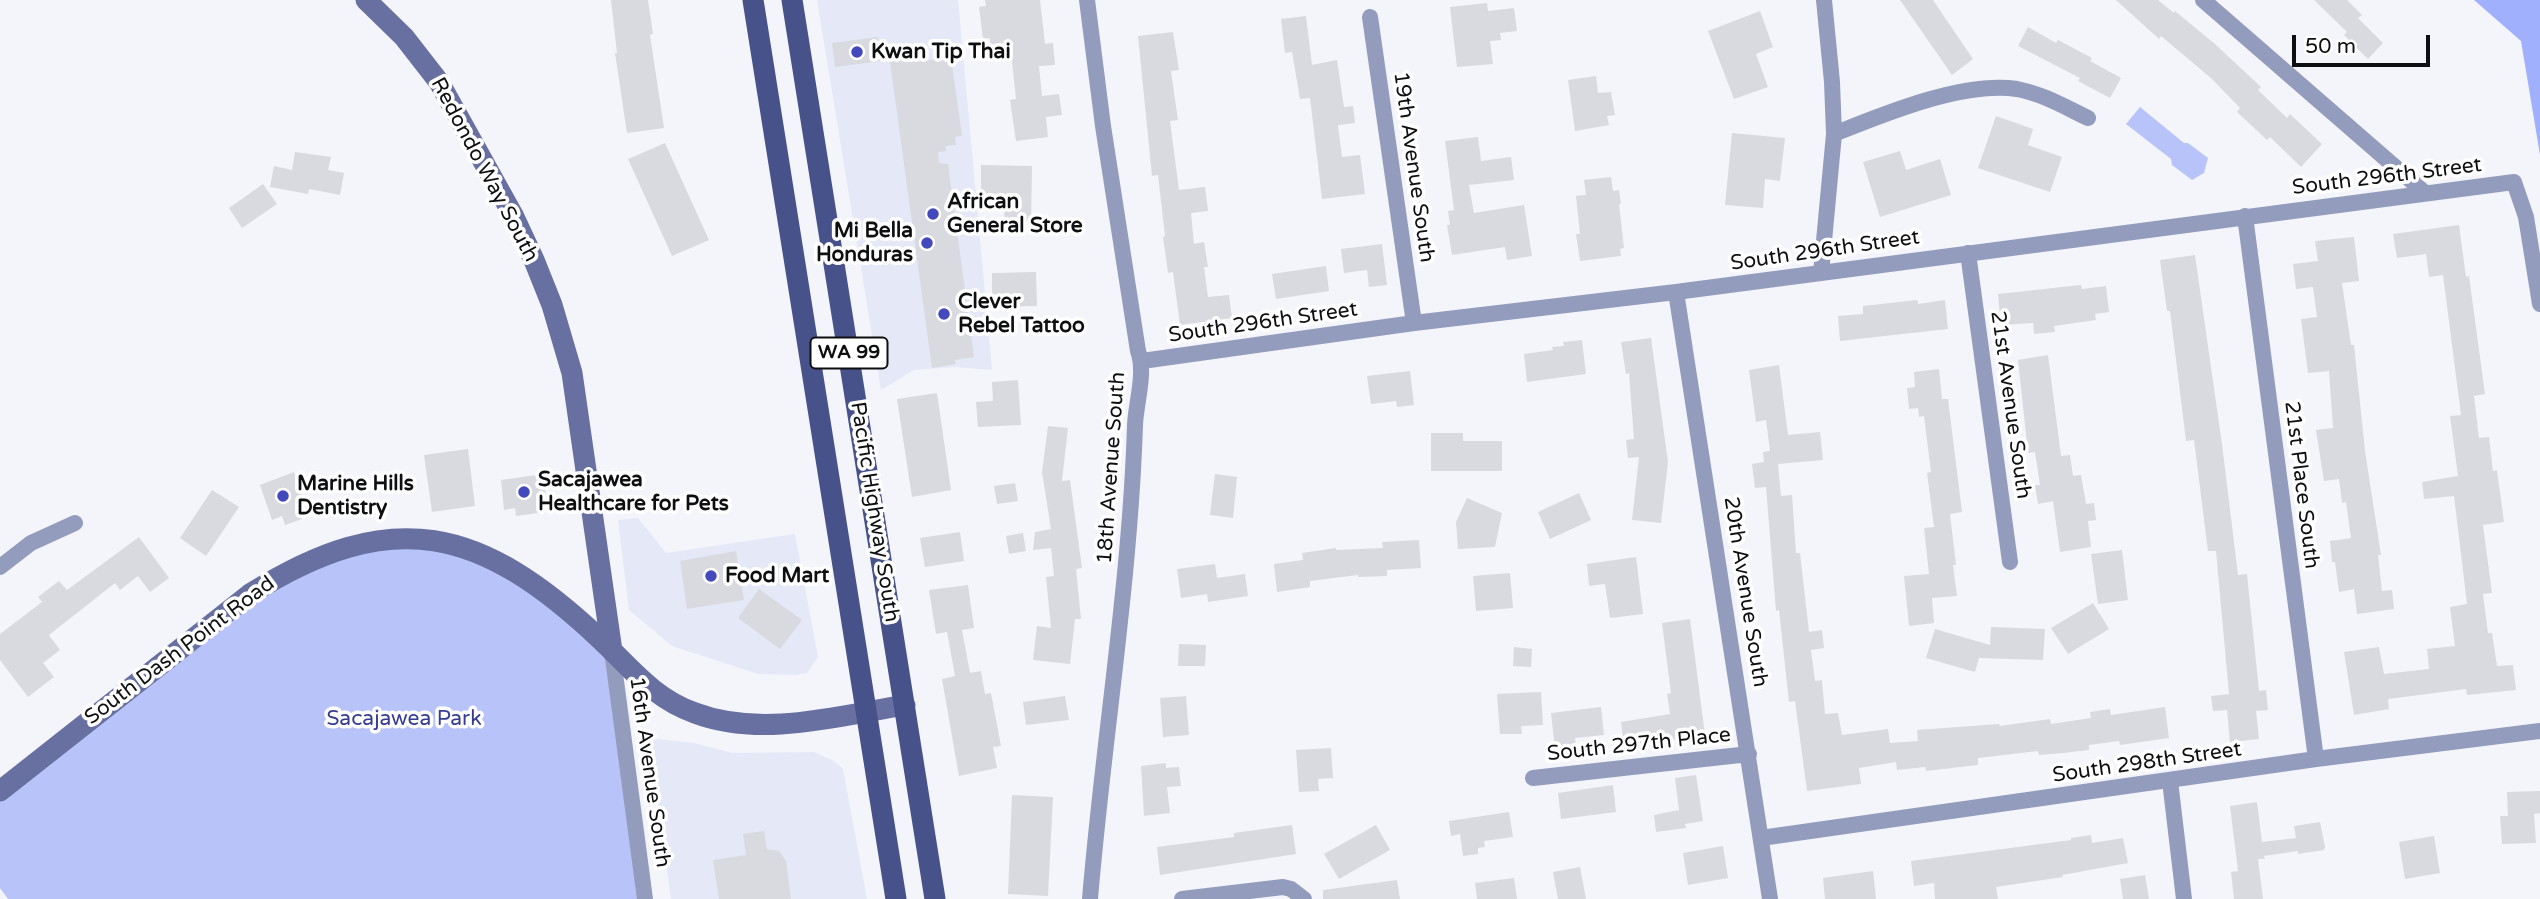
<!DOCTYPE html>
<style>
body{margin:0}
#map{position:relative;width:2540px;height:899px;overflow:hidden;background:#f3f5fb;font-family:"Varela Round",sans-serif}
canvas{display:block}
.scale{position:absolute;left:2292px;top:35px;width:138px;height:32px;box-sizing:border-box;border:4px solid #0e0f11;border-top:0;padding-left:9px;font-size:21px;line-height:24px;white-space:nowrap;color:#0e0f11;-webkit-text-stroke:5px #fff;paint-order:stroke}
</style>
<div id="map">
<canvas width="2540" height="899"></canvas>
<div class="scale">50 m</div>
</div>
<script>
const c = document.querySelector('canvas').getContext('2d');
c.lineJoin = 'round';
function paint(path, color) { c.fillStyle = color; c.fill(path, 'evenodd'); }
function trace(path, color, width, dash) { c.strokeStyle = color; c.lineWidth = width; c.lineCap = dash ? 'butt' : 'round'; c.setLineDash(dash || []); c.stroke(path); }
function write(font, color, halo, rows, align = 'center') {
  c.font = font + ' "Varela Round",sans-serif'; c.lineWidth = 7; c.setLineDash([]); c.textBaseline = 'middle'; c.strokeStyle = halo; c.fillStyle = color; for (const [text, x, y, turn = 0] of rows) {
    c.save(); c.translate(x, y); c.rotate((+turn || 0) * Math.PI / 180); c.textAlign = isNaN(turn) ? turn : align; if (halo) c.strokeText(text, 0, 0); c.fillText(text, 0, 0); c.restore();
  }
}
const built = new Path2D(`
 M817 0H958L992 370 955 367 914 370 881 390Z
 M638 518 666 553 795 534 818 657 807 673 795 675 758 674 672 646 629 610 618 520Z
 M649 738 694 743 732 753 814 752 832 760 843 769 867 899H671Z`);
const green = new Path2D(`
 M2140 107 2184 143H2188L2208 158 2204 173 2192 180 2172 165 2171 159 2126 124Z
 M340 548H467L612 651 645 899H8L0 888V791L188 641Z`);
const forest = new Path2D(`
 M2474 0H2540V155L2521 41Z`);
const building = new Path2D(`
 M611 0H648L653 34 650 35 664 128 627 133 615 53H617Z
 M985 0H1040L1045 44 1053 43 1055 65 1039 66 1042 96 1059 94 1062 115 1046 117 1048 137 1016 141 1010 100 1016 99 1010 43 990 45V38L983 39 979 7 986 6Z
 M1900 0H1933L1973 59 1952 75Z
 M2116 0H2158L2174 13 2175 11 2215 44 2261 87 2258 90 2287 118 2290 114 2322 144 2301 167 2270 137 2267 140 2237 112 2240 108 2211 78 2161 36 2159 39Z
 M2314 0H2347L2362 15 2358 18 2383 43 2368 59 2344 35 2347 32Z
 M1487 3 1488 11 1514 8 1517 31 1500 33 1501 40 1490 41 1493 64 1457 67 1450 7Z
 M1760 11 1773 47 1756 54 1768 87 1734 99 1708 31Z
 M1306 16 1312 65 1337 60 1344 107 1353 106 1355 123 1338 125 1342 157 1360 155 1365 194 1322 199 1310 98 1300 99 1292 52 1285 53 1281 19Z
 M2028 27 2056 43 2058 40 2092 58 2090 61 2121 78 2110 98 2078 81 2080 78 2018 46Z
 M1173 32 1179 70 1171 71 1178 120 1170 121 1179 190 1205 187 1208 211 1191 213 1194 244 1204 242 1208 267H1204L1208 297 1229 295 1232 318 1180 325 1173 272 1168 273 1163 237 1165 236 1158 175 1152 176 1138 36Z
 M878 37 881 61 835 67 832 43Z
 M951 57 962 136 955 137 956 145 946 146V151L938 152 939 163 948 164 974 357 955 360 956 364 932 368 890 62 915 59 916 62Z
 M1596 76 1598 93 1611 92 1615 115 1607 116 1609 125 1575 131 1568 80Z
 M1996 116 2033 129 2028 145 2062 157 2050 192 1978 168Z
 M1732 133 1785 138 1780 181 1765 179 1763 208 1725 205Z
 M1478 137 1481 161 1511 157 1514 180 1469 185 1474 213 1524 205 1532 256 1507 260 1505 247 1452 255 1447 225H1450L1448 211 1454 210 1445 141Z
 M665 143 709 240 672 256 628 159Z
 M1900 151 1906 170 1940 159 1951 195 1880 217 1863 162Z
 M295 152 331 157 328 170 344 173 340 195 309 189 308 194 270 187 274 166 292 170Z
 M981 165 1032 166 1031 223 1004 222 1005 199 981 198Z
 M1611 177 1613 191 1619 190 1621 204H1619L1624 248 1620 249 1621 256 1580 261 1576 234H1580L1576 196 1586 195 1584 180Z
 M263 184 277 204 242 228 229 208Z
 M2459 225 2466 277 2469 276 2485 394 2474 396 2479 438 2489 437 2493 471 2497 470 2504 522 2483 525 2492 593 2483 594 2488 633H2492L2497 666 2513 665 2516 690 2467 695 2466 689 2388 699 2389 709 2354 715 2344 652 2379 647 2384 674 2429 669 2427 649 2455 646 2450 607 2467 604 2454 496 2424 499 2422 482 2458 476 2450 416 2461 415 2443 275 2429 277 2426 254 2397 258 2393 234Z
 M2354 237 2359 281 2342 283 2351 345H2354L2365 451 2381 555H2378L2382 591 2392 590 2394 609 2357 614 2354 589 2339 592 2335 562H2332L2330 541 2351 538 2346 502 2342 503 2339 479 2324 481 2316 430 2333 428 2329 371 2308 373 2301 319 2317 317 2313 287 2296 289 2293 264 2318 261 2315 241Z
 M1382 244 1387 285 1369 287 1367 270 1344 273 1341 249Z
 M2195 255 2222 444 2238 575 2247 574 2259 691 2266 690 2268 710 2256 711 2259 739 2230 742 2227 710 2213 711 2211 696 2229 694 2216 551H2208L2194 440 2186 441 2170 311H2167L2160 260Z
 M1326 266 1329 291 1276 299 1272 274Z
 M1036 272 1037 306 992 307V273Z
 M2081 285 2082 289 2106 286 2109 312 2095 314 2096 320 2054 326 2055 332 2034 334 2033 323 2001 325 1998 294Z
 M1917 300 1918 304 1945 300 1948 329 1840 341 1838 316 1863 314V306Z
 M1651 338 1668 462 1661 523 1632 520 1639 457 1628 458 1626 440 1634 439 1629 373 1626 374 1621 342Z
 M1582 340 1586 374 1527 382 1524 354 1553 350 1552 347 1564 346 1563 342Z
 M2048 355 2061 456 2070 455 2073 476 2081 475 2086 504 2094 503 2096 520 2088 521 2091 547 2060 552 2053 501 2038 504 2035 485H2040L2035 452 2028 453 2018 360Z
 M1779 365 1788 435 1820 432 1823 460 1778 464 1781 496 1792 495 1796 553H1800L1809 632 1822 630 1824 648 1811 650 1815 681 1822 680 1825 714 1838 713 1842 735 1888 729 1890 743 1918 741 1917 730 1999 724 2000 726 2050 719 2051 724 2091 718 2090 712 2110 709 2111 715 2165 707 2169 738 2120 745 2119 741 2089 745V750L2063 753 2039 755 2038 751 1978 758V765L1926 771 1925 767 1897 770 1896 762 1859 768 1861 784 1807 791 1795 701 1789 702 1779 610 1776 611 1766 487 1755 488 1752 464 1764 462 1763 452 1770 451 1766 420 1756 422 1749 370Z
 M1939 369 1942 399H1948L1962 512 1950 514 1956 565H1953L1957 596 1932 598 1934 623 1909 626 1904 576 1929 574 1924 528 1934 527 1927 473 1931 472 1924 416 1919 417 1918 408 1909 409 1907 388 1915 387 1914 372Z
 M1410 371 1414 405 1397 407 1396 401 1371 404 1367 376Z
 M1018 380 1021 425 978 427 976 402 993 401 992 382Z
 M937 393 951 490 912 497 897 399Z
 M1048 426 1068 428 1062 481 1070 480 1082 568 1076 569 1081 619H1075L1070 664 1033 660 1037 626 1051 628 1046 577 1054 576 1051 548 1033 550 1035 532 1051 529 1042 472Z
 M1431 433H1463V441H1502V471H1431Z
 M468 449 475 506 432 512 424 455Z
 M294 472 306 507 299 510 302 519 285 525 282 516 272 520 260 485Z
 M543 474 547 505 537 506 538 513 516 516 515 508 504 510 501 480Z
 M1215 474 1237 477 1233 518 1210 515Z
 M1015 483 1018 501 997 504 994 486Z
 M212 490 239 507 206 556 180 538Z
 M1579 493 1591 520 1550 539 1538 512Z
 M1467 498 1502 513 1495 547 1458 549 1456 522Z
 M960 532 964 561 925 567 920 538Z
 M1023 533 1026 551 1009 554 1006 536Z
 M139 537 169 578 150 592 138 576 120 590 115 583 49 635 60 650 43 663 54 677 28 697 0 660V634L42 602 38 597 59 581 67 590Z
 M1419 540 1421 568 1387 570V576L1358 577V575L1310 581V587L1277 592 1274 564 1303 560 1302 553 1336 548V550L1383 548 1382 542Z
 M2122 550 2128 600 2098 604 2091 554Z
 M736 551 744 600 687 609 680 561Z
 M1636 557 1643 614 1610 618 1605 584 1589 586 1587 564Z
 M1215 564 1217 578 1245 574 1248 596 1208 602 1207 594 1181 598 1177 569Z
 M1510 573 1513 608 1476 611 1473 576Z
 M968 585 974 628 962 630 970 673 981 671 985 694 991 693 1001 746 993 747 997 768 959 776 942 679 955 676 947 632 936 634 929 590Z
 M759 589 802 620 780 649 738 618Z
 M2093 603 2109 629 2068 654 2051 628Z
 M1690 619 1705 735 1624 747 1621 722 1670 714 1667 694 1671 693 1662 623Z
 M1991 627 2045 629 2043 660 1979 658 1975 672 1926 658 1935 629 1990 645Z
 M1179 644 1206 645 1205 666H1178Z
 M1514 647 1532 649 1531 667 1513 666Z
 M1541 692 1543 725 1521 726 1522 734H1500L1497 694Z
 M1065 696 1069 720 1026 725 1023 702Z
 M1186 696 1189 735 1163 737 1160 698Z
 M1601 707 1604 735 1575 738 1576 747 1555 749 1551 713Z
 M1331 748 1333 778 1318 779 1319 791 1299 792 1296 750Z
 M1166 763V768L1179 767 1181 786 1167 787 1170 813 1144 816 1141 766Z
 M1696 775 1703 821 1685 824 1686 828 1656 832 1654 815 1679 810 1675 778Z
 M1613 785 1616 812 1561 819 1558 793Z
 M2540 791V813L2534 814 2536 843 2502 844 2500 816H2508L2507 792Z
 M1012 795 1053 797 1048 896 1008 894Z
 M2257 802 2262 842 2296 838 2294 826 2320 822 2325 847 2324 850 2298 854V851L2264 856 2265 859H2258L2263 899H2234L2231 872 2238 871 2230 806Z
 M1509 812 1513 837 1484 841 1485 847 1478 848V854L1463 856 1460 834 1451 836 1449 821Z
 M1292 825 1296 854 1160 875 1157 847 1234 837V833Z
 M1376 825 1390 850 1339 879 1324 854Z
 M764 831 767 849 779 851 786 861 791 899H719L713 860 746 855 743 834Z
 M2091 835 2092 843 2123 838 2128 863 2062 875 2063 877 1996 887 1998 899H1935L1934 883 1914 886 1911 861 2071 840V838Z
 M2434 836 2440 873 2405 879 2399 842Z
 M1723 846 1728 878 1688 885 1683 853Z
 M1580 867 1586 899H1558L1553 872Z
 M1873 871 1876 899H1825L1823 878Z
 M2145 875 2149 899H2123L2120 879Z
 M1514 878 1517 899H1477L1475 883Z
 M1397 880 1400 899H1323V890Z`);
const street = new Path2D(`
 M1087 0 1103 126 1138 351C1146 373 1136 402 1135 425 1130 584 1103 741 1090 899
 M2203 0 2424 192
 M1370 17 1414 323
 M1834 134C1884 114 1963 81 2017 89 2043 94 2065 107 2088 118
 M2245 216 2316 759
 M1968 253 2010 562
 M1821 273 1834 134 1832 82 1824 0
 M1676 292 1770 899
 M1142 361 1414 323 1676 292 2514 182 2526 217 2540 304
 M0 567 31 543 75 523
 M612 651 645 899
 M1533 778 1749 754
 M2170 781 2184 899
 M1761 838 2316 759 2540 731
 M1182 899 1283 887 1291 889 1304 899`);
const secondary = new Path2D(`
 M366 0 404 37 439 82 513 215 534 260 552 305 572 373 612 651
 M0 791 250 594C393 504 481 527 600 639 632 669 653 698 695 713 761 738 838 716 905 705`);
const primary = new Path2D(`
 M753 0 896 899
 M792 0 935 899`);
const markers = [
 [857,52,7,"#4349bd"],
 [933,214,7,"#4349bd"],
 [927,243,7,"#4349bd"],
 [944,314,7,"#4349bd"],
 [524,492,7,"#4349bd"],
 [283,496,7,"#4349bd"],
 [711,576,7,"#4349bd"]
];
const shields = [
 [849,353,77]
];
const shieldNames = [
 ["WA 99",849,353]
];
const poiNames = [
 ["Kwan Tip Thai",871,52],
 ["African",947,202],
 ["General Store",947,226],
 ["Mi Bella",913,231,"right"],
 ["Honduras",913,255,"right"],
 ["Clever",958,302],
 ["Rebel Tattoo",958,326],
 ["Sacajawea",538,480],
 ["Healthcare for Pets",538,504],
 ["Marine Hills",297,484],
 ["Dentistry",297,508],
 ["Food Mart",725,576]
];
const streetNames = [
 ["19th Avenue South",1413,167,82],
 ["Redondo Way South",484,170,62],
 ["South 296th Street",2387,177,-7],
 ["South 296th Street",1825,251,-8],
 ["South 296th Street",1263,323,-8],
 ["21st Avenue South",2010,405,82],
 ["18th Avenue South",1112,468,-86],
 ["21st Place South",2301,485,83],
 ["Pacific Highway South",874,512,81],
 ["20th Avenue South",1745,592,81],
 ["South Dash Point Road",180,651,-37],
 ["South 297th Place",1639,745,-6],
 ["South 298th Street",2147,763,-8],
 ["16th Avenue South",649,772,82]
];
const parkNames = [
 ["Sacajawea Park",404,719]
];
paint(built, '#e5e8f6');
paint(green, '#b8c4f9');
paint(forest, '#a1b0fc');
paint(building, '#d9dae0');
trace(street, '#949cbd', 16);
trace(secondary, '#6770a0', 21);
trace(primary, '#47518a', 21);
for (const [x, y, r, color] of markers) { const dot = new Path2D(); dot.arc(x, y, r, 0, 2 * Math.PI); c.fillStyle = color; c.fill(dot); trace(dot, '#fff', 2.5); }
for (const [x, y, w] of shields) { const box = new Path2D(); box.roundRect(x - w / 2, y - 15.5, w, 31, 5); c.fillStyle = '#fff'; c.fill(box); trace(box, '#0e0f11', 2); }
write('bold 19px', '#0e0f11', null, shieldNames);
write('bold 21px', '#0e0f11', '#fff', poiNames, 'left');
write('21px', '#0e0f11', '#fff', streetNames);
write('21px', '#353c92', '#fff', parkNames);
</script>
